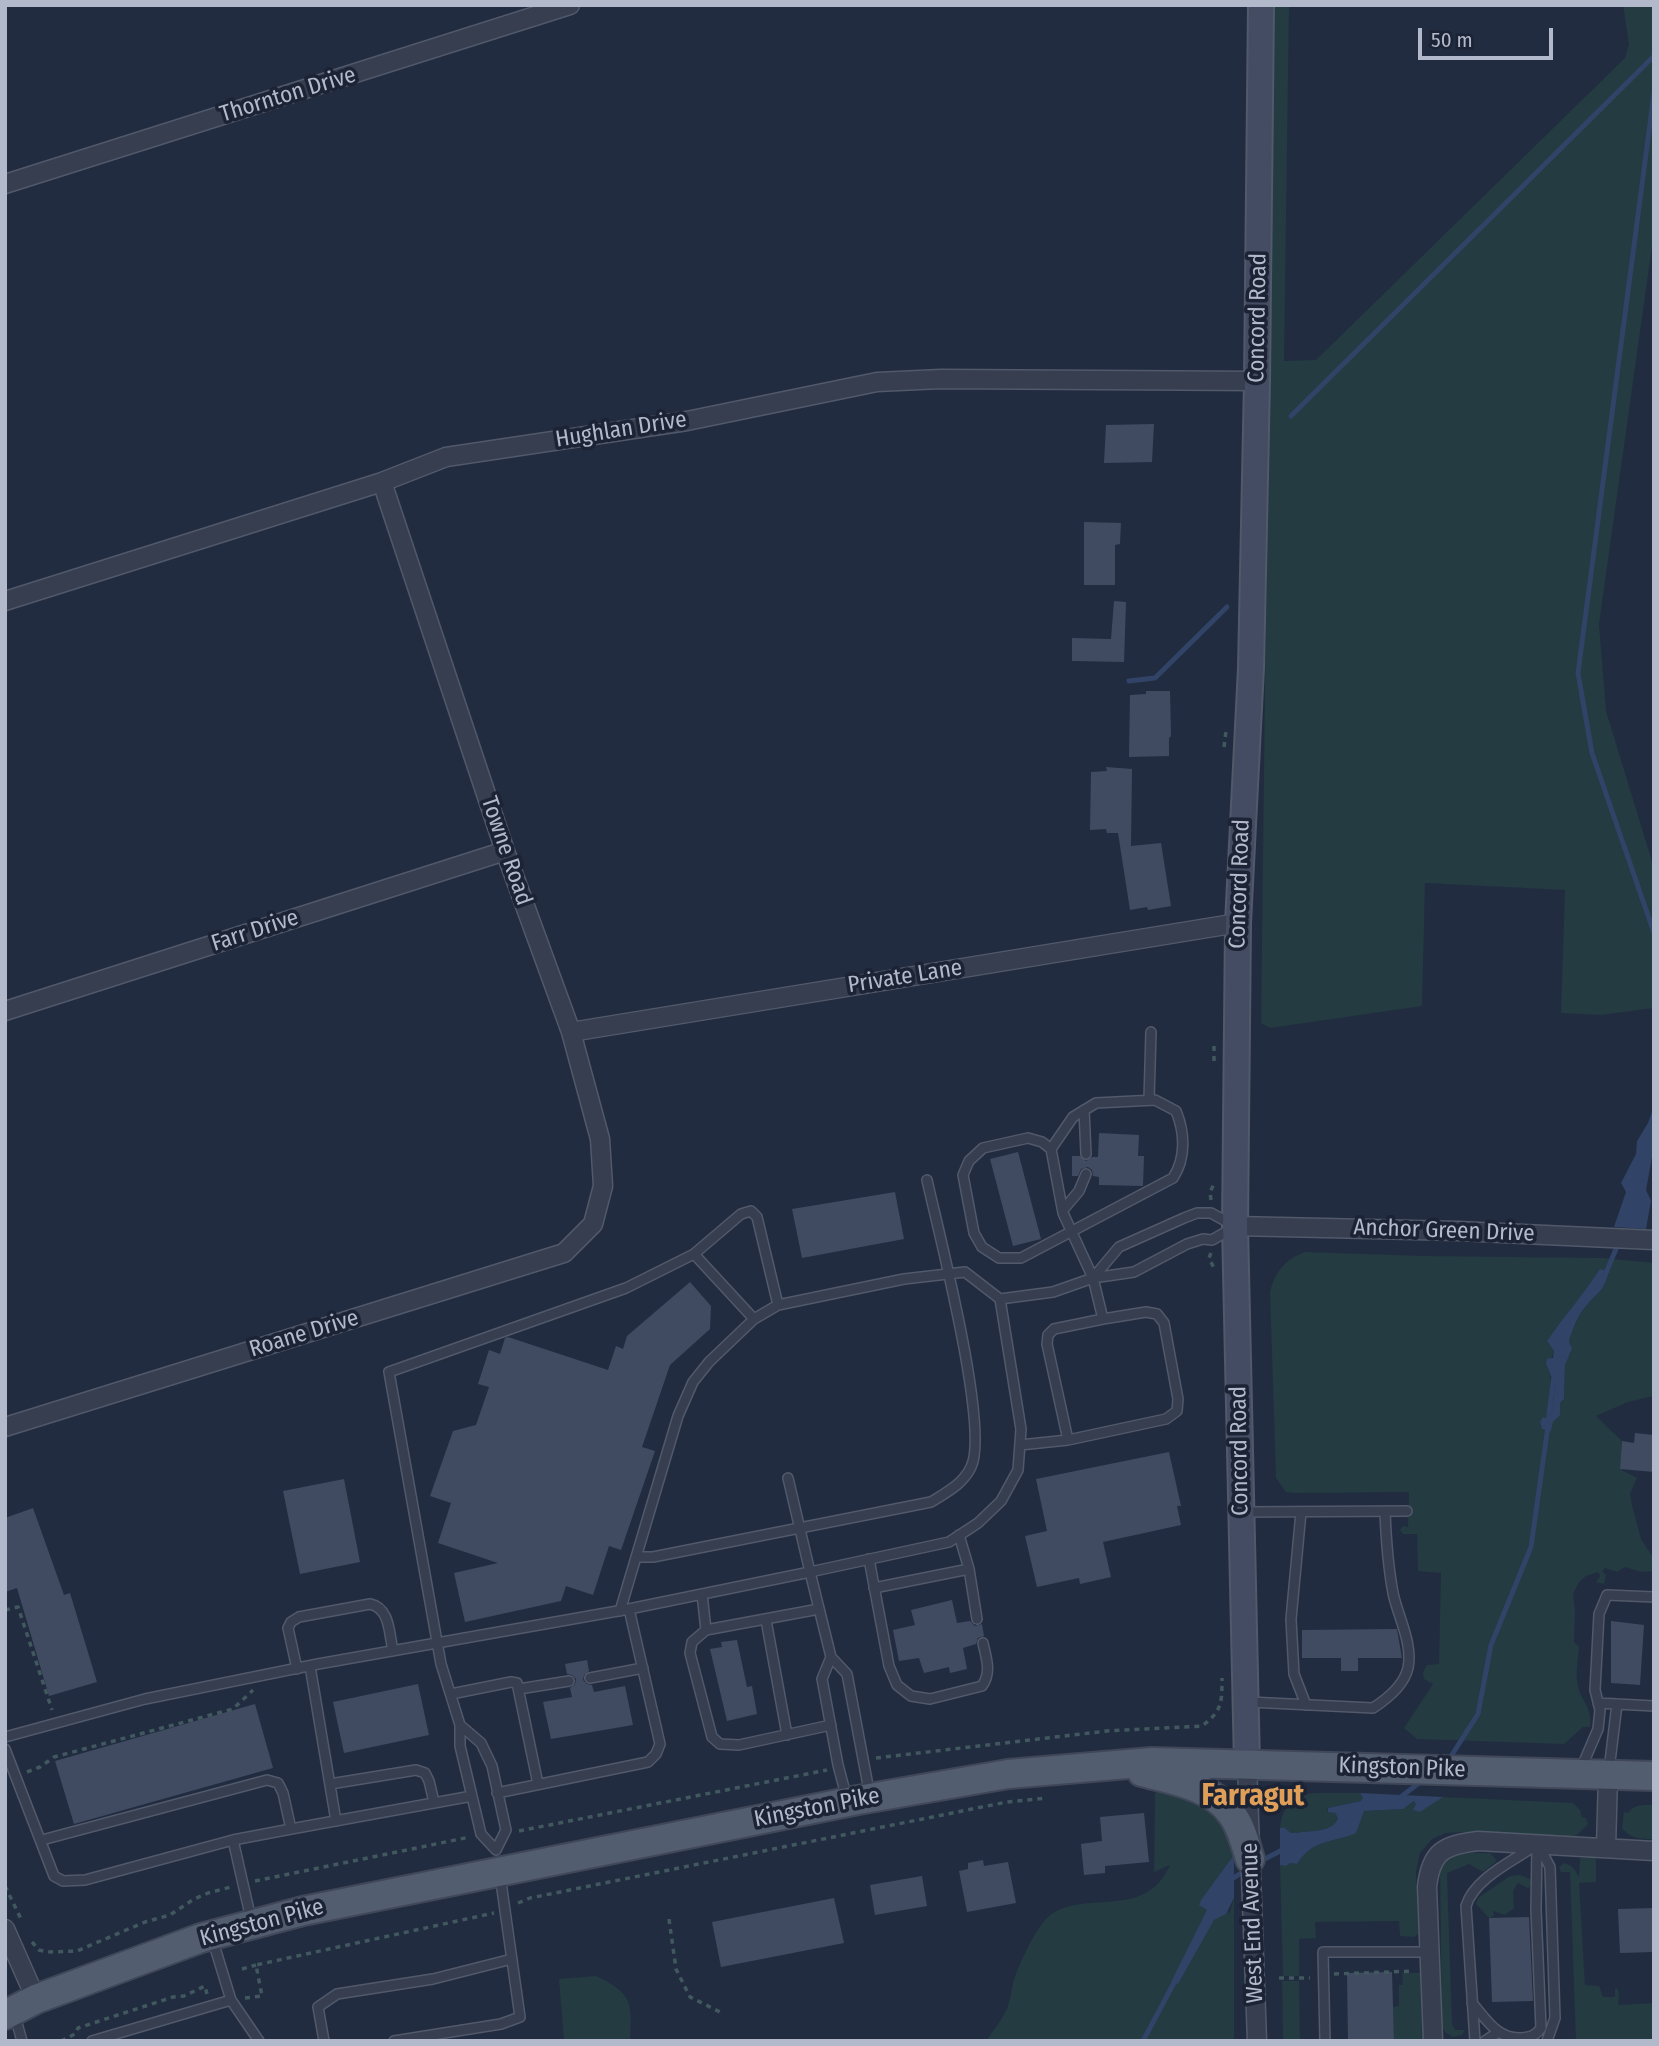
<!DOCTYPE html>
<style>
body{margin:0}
#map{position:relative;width:1659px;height:2046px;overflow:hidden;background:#212c40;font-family:"Fira Sans Condensed",sans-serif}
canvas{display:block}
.frame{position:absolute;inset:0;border:7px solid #b2b9ca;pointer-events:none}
.scale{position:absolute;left:1418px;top:28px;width:135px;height:32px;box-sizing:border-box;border:4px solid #b2b9ca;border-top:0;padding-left:9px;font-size:21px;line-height:24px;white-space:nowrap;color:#b2b9ca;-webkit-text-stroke:5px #1b2334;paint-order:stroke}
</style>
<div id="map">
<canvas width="1659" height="2046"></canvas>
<div class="frame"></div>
<div class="scale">50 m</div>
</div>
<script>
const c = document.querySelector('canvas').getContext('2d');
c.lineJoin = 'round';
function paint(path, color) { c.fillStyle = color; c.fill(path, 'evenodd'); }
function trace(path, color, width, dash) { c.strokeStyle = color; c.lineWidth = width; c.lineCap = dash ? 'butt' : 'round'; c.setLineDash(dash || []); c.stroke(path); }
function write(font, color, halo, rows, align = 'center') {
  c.font = font + ' "Fira Sans Condensed",sans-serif'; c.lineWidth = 7; c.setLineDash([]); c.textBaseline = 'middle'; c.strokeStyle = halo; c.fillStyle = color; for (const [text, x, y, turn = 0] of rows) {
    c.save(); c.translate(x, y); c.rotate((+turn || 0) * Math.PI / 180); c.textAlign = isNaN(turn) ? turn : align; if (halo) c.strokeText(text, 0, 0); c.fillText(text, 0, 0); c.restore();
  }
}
const green = new Path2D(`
 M1273 5H1289L1284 361 1316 360 1625 58 1629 44 1623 5H1654V232L1599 624 1606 711 1654 868V1008L1600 1015 1561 1013 1565 890 1425 883 1422 1006 1270 1028 1261 1023Z
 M1305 1252 1424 1256 1603 1258 1654 1263V1396L1628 1402 1596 1416 1622 1441 1620 1469 1637 1478 1630 1494 1632 1505 1641 1539 1654 1559V1571L1641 1572 1625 1567 1617 1572 1605 1568 1602 1571 1606 1575 1604 1584 1596 1582 1600 1576 1598 1572 1586 1576 1579 1582 1573 1594 1575 1609 1574 1642 1579 1647C1578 1659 1575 1674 1578 1686 1581 1701 1593 1708 1590 1727H1583L1564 1744 1417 1739 1404 1728 1433 1684 1424 1679 1423 1672 1427 1665 1439 1664 1441 1573 1418 1571 1417 1534H1403L1400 1530 1403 1526 1408 1527 1409 1492 1293 1493 1286 1492 1276 1478 1270 1292C1275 1272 1285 1259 1305 1252ZM1600 1270 1609 1273C1602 1295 1600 1289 1587 1305 1578 1316 1573 1328 1569 1341L1572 1350 1565 1364 1564 1399 1560 1403 1553 1422 1542 1425 1553 1403 1555 1385 1550 1378 1551 1360 1554 1351 1547 1341C1564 1316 1583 1295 1600 1270Z
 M1155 1792 1192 1796 1225 1821 1234 1855 1226 1902 1229 1915 1234 1898V2041H986C993 2031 1002 2020 1007 2009 1010 2001 1011 1992 1013 1983 1018 1966 1035 1929 1048 1917 1083 1887 1144 1923 1170 1865L1154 1872Z
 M1313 1793H1360L1364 1798 1362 1801 1328 1808 1327 1811 1335 1813 1338 1818C1333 1833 1310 1830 1296 1833H1291L1284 1827 1280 1828C1282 1807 1292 1797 1313 1793Z
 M1443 1797 1573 1803 1580 1810 1582 1817 1586 1818 1588 1824 1577 1835 1571 1836 1463 1832 1445 1833 1432 1839 1420 1853 1416 1871 1418 1934 1414 1937 1400 1936 1399 1921 1315 1922 1316 1938 1299 1939V1976H1283L1280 1865 1286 1866 1290 1862 1297 1864C1310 1844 1324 1842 1347 1837L1363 1811 1403 1809 1414 1801 1427 1806Z
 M1654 1805V1839C1640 1839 1631 1839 1622 1828L1624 1812 1628 1813C1634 1804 1643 1805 1654 1805Z
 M1490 1853 1497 1861 1483 1872 1469 1864 1447 1873 1452 2024 1455 2030H1465L1462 2035 1453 2037 1445 2032 1442 2026 1440 1868C1448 1849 1472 1854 1490 1853Z
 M1593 1857 1596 1859V1882L1579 1883 1585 1985 1599 1986 1603 1997H1615V1989L1617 1988 1619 1993 1618 2005 1654 2003V2041H1576L1570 1872H1561L1559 1867 1564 1863C1574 1866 1574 1869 1579 1877L1580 1858Z
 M1520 1875 1530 1879 1532 1885 1528 1888 1518 1883 1513 1891 1514 1908 1505 1915 1493 1911 1494 1916 1489 1918 1476 1904 1478 1898 1510 1876Z
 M1402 1973H1420L1422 2041H1394L1393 2007 1399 2006V1985H1403Z
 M596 1976C633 1994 632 2002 630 2041H564L559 1979Z
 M1282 1981H1299L1300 2041H1283Z`);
const water = new Path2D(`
 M1654 1106V1146L1646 1190 1651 1201 1646 1229 1614 1227 1626 1192 1621 1183 1636 1154 1637 1141 1648 1123Z
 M1600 1269 1609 1272C1602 1295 1600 1289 1587 1305 1578 1315 1573 1328 1569 1341L1572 1349 1565 1365 1564 1399 1560 1403V1415L1553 1422 1551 1431 1542 1429 1540 1422 1543 1417 1546 1418 1547 1412 1553 1403 1555 1385C1550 1378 1551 1372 1546 1364L1547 1359 1553 1358 1554 1351 1547 1341C1564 1316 1583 1295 1600 1269Z
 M1360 1793 1443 1797 1420 1812 1413 1810 1416 1804 1414 1801 1403 1809 1364 1811 1356 1833C1331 1844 1314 1838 1297 1864L1290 1863 1286 1866 1280 1865V1828L1284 1827 1291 1833H1296C1310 1830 1333 1833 1338 1818L1335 1813 1328 1812V1808L1361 1801 1363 1798Z
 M1234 1855V1898L1226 1914 1214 1920 1178 1984 1171 1982 1207 1910 1199 1905 1201 1900Z`);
const stream = new Path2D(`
 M1654 93 1578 673 1592 753 1654 933
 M1291 416 1654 56
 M1129 681 1155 678 1227 607
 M1605 1275 1619 1242
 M1549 1413 1554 1377
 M1448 1761 1478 1714 1491 1645 1531 1547 1548 1426
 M1398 1799 1423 1780
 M1259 1862 1284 1849
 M1229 1881 1247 1869
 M1143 2041 1176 1979`);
const building = new Path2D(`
 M1154 424 1152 462 1104 463 1106 425Z
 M1084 522 1121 523 1120 544 1115 545V585H1084Z
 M1114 601 1126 602 1124 662 1072 661V638L1111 639Z
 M1146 691H1170L1171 736 1169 738V756L1129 757 1130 695 1146 694Z
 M1106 767 1132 769 1131 846 1161 843 1171 906 1148 910 1147 907 1130 910 1118 833H1107L1106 829 1090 830 1091 772 1107 771Z
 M1099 1133 1139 1135 1138 1156H1144L1143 1186 1099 1185V1177L1093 1176 1092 1170 1088 1167 1081 1169 1078 1176H1072V1156H1080L1086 1161 1092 1157H1098Z
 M1018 1152 1041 1239 1013 1246 990 1159Z
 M895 1192 904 1239 802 1258 792 1209Z
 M690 1282 711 1306 710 1329 670 1365 642 1447 655 1451 621 1550 609 1546 593 1595 566 1586 561 1601 465 1622 454 1573 498 1563 438 1543 451 1503 430 1496 453 1431 476 1425 489 1387 478 1384 489 1350 500 1354 505 1338 508 1337 608 1370 616 1346 623 1349 627 1336Z
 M1635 1433 1654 1435V1472L1620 1469 1622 1441 1634 1443Z
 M1169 1452 1181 1506H1177L1181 1525 1103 1542 1111 1577 1080 1584 1079 1578 1037 1587 1025 1536 1047 1531 1036 1479Z
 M344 1479 360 1562 300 1574 283 1491Z
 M33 1508 64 1595 70 1593 97 1682 49 1696 17 1588 5 1592V1518Z
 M952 1600 957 1623 970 1621 975 1626 982 1624 984 1636 978 1638 976 1644 963 1648 967 1669 950 1673 949 1667 924 1673 919 1658 899 1661 893 1630 915 1625 911 1610Z
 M1611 1621 1644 1625 1640 1685 1611 1683Z
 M1397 1629 1402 1658H1358V1671H1341V1658H1302V1630Z
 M737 1640 747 1687 752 1686 757 1714 727 1721 710 1649 722 1647 721 1642Z
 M587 1660 589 1671 584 1675 583 1680 587 1684 592 1685 594 1692 625 1686 633 1725 551 1739 543 1702 572 1697 570 1688 575 1684 576 1679 572 1675 567 1674 565 1664Z
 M418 1684 429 1735 344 1753 333 1702Z
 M255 1704 273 1768 74 1824 55 1761Z
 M1144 1813 1149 1862 1105 1866V1873L1084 1875 1081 1844 1102 1841 1100 1817Z
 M983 1860 984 1866 1008 1862 1016 1903 967 1912 959 1871 968 1869V1863Z
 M922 1876 927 1906 875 1915 870 1885Z
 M834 1898 844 1943 721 1967 712 1922Z
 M1654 1908V1952L1620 1953 1618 1909Z
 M1529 1917 1533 2001 1492 2002 1489 1918Z
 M1392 1972 1394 2041H1348L1347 1973Z`);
const path = new Path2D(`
 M1224 747 1226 731
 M1214 1061V1041
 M1211 1200 1210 1192 1214 1184
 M1211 1253 1209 1258 1214 1268
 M5 1610 18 1607 52 1710
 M876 1758 1107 1731 1202 1726C1222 1711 1222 1703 1222 1678
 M27 1772 40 1767 54 1757 233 1709 253 1690
 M519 1831 827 1770
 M255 1881 470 1837
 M5 1886 21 1919
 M518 1903 530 1898 1007 1802 1047 1798
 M669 1919 676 1969 690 1997 720 2012
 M32 1942 39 1950 48 1952 77 1951 145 1922 170 1915 194 1899 208 1893 231 1887
 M242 1969 256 1965
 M1334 1974 1414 1971
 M1279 1978H1310
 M245 1998 262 1996 256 1965 494 1913
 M61 2041 75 2034 78 2028 173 1997 184 1996 205 1986 207 1994`);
const lane = new Path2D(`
 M1149 1100 1151 1032
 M1084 1110 1086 1154
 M1063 1210 1079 1191 1086 1174
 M694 1254 741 1214 751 1211 757 1217 778 1305
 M1093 1278 1119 1247 1184 1218 1197 1213H1211L1231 1224
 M1000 1299 1053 1292 1093 1278 1134 1272 1187 1244 1203 1239 1212 1240 1231 1229
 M1068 1440 1166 1419 1177 1411 1178 1399 1164 1323 1157 1314 1146 1312 1103 1319
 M1020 1445 1068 1440 1047 1344 1048 1335 1054 1329 1103 1319 1093 1278 1063 1213 1051 1149 1073 1117 1096 1103 1155 1100 1176 1111C1185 1133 1186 1158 1173 1178L1021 1258H999L982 1247 974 1233 963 1175 969 1161 983 1148 1028 1138 1042 1142 1051 1149
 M1243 1512 1407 1511
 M1301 1512 1291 1619 1294 1674 1306 1705
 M959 1535 969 1569 977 1619
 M636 1557H653L931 1502C947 1492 963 1484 971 1467 990 1429 938 1230 927 1180
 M869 1559 889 1666 897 1685 911 1696 930 1699 982 1686C992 1672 986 1658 983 1643
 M874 1588 969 1569
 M702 1594 706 1630
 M819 1609 706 1630 692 1642 690 1653 712 1737 720 1744 739 1745 831 1725
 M620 1611 678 1416 693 1382 709 1362 754 1319
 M766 1620 787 1735
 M310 1666 336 1821
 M297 1669 288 1628 291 1622 299 1617 370 1604C390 1608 389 1633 393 1651
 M590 1678 643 1668
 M519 1689 569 1681
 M451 1694 511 1682 517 1683 538 1784
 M1249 1702 1373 1708C1387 1699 1404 1685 1408 1668 1413 1643 1398 1617 1393 1593 1388 1566 1386 1539 1385 1511
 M1598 1703 1654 1706
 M460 1725 481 1743 492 1766 506 1830 496 1850 481 1834 460 1746V1725L441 1664 389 1372 626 1288 694 1254 754 1319 778 1305 904 1279 965 1272 1000 1299 1021 1429 1018 1470 1001 1501 978 1523 949 1542 810 1572 831 1657
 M5 1737 145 1699 318 1664 629 1609 810 1572 788 1478
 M5 1749 54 1876 63 1881 85 1880 233 1840 291 1829 283 1793 278 1783 267 1780 42 1840
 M1609 1770 1617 1704
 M1580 1771 1598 1729 1600 1710 1595 1690 1599 1614 1607 1595 1654 1597
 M330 1784 416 1770 425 1773 429 1781 434 1802
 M497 1793 648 1762 656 1754 660 1744 629 1609
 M847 1799 838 1765 822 1679 831 1657 847 1674 870 1796
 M291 1829 472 1796
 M233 1840 251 1919
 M1538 1844 1550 1867 1555 2018 1547 2041
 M212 1938 231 2000 259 2041
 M1472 2003C1487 2020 1497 2039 1521 2038 1531 2037 1535 2036 1541 2028L1536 1910 1537 1844
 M15 2016 22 2041
 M92 2041 231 2000
 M324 2041 318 2007 337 1994 433 1979 512 1959
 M394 2041 501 2024 520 2017 500 1875
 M1325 2041 1323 1952H1429
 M1475 2041 1466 1906C1474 1879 1511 1862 1533 1847
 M1485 2041 1497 2033`);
const street = new Path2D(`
 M5 184 570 5
 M5 601 382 482 446 457 687 421 877 382 941 379 1257 381
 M5 1011 505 851
 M571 1032 1238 923
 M1235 1226 1458 1231 1654 1240
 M5 1427 564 1253 593 1224 603 1186 600 1139 571 1032 505 851 382 482
 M1247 1764 1257 2041
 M1606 1848 1608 1775
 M5 1929 36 1999
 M1433 2041 1427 1887C1431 1851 1444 1845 1478 1841L1654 1851`);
const secondary = new Path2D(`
 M1247 1764 1235 1226 1238 923 1251 668 1257 381 1261 5`);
const primary = new Path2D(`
 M1142 1772C1171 1780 1212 1786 1231 1813 1241 1826 1245 1843 1250 1859
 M5 2015 36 1999 201 1938 303 1911 858 1800 1008 1774 1152 1762 1654 1776`);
const streetNames = [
 ["Thornton Drive",288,95,-17],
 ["Concord Road",1258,318,-89],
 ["Hughlan Drive",621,430,-9],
 ["Towne Road",506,851,71],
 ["Concord Road",1240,884,-88],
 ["Farr Drive",255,931,-18],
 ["Private Lane",905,977,-9],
 ["Anchor Green Drive",1444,1231,2],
 ["Roane Drive",304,1334,-17],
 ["Concord Road",1240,1451,-91],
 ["Kingston Pike",1402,1768,2],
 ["Kingston Pike",817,1808,-11],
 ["Kingston Pike",262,1923,-15],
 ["West End Avenue",1253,1923,-92]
];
const districtNames = [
 ["Farragut",1253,1797]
];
paint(green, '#233b41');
paint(water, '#314367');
trace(stream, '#314367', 5);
paint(building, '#404b62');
trace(lane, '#51596a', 12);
trace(street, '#51596a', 21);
trace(secondary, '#51596a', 28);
trace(primary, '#3f4758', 32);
trace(path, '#41585e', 3.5, [5, 5]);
trace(lane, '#363e4f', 9);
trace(street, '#363e4f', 18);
trace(secondary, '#434c63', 24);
trace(primary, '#535d70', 28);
write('23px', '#b2b9ca', '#1b2334', streetNames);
write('bold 30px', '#df9f58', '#1b2334', districtNames);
</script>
